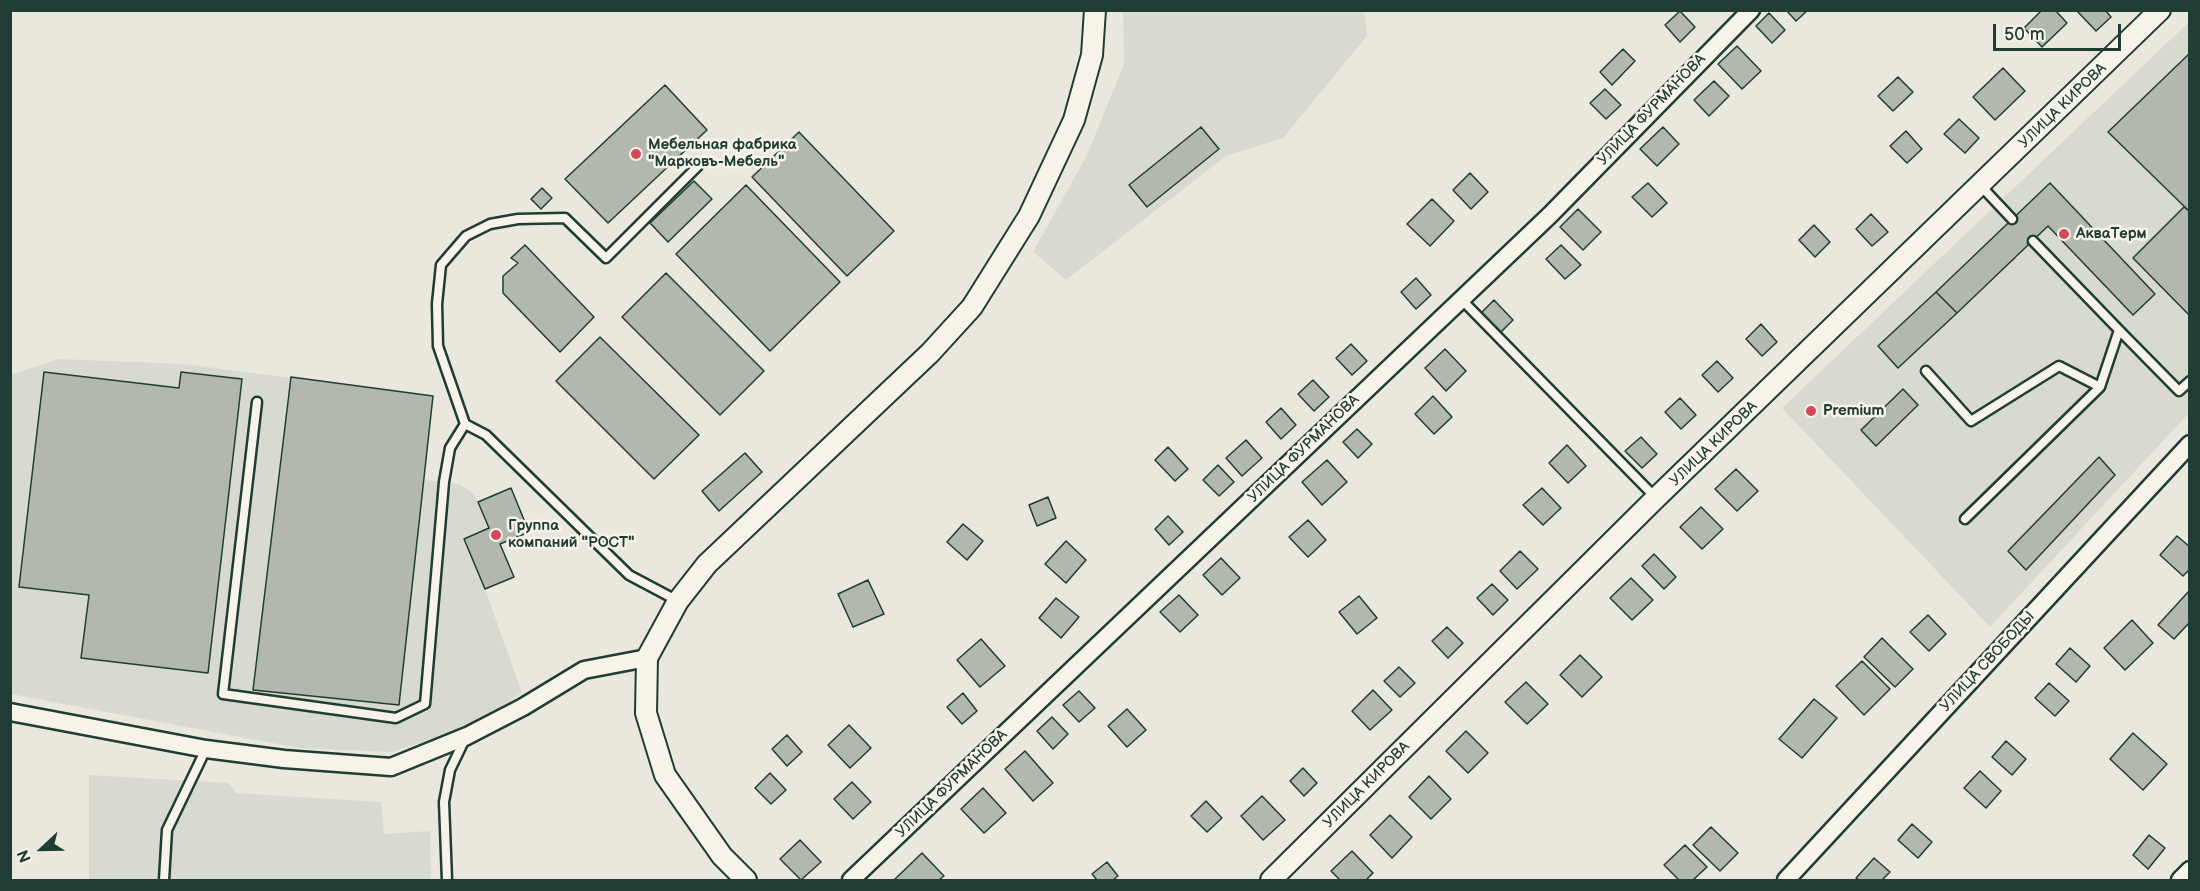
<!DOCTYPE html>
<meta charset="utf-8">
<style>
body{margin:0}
#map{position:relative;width:2200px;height:891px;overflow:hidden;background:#eae8dd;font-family:"Balsamiq Sans",sans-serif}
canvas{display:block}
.frame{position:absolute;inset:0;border:12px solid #1f3d34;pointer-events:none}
.north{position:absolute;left:12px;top:819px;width:60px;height:60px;-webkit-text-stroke:4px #f7f3e8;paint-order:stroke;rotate:248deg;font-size:16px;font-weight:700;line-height:24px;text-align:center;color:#1f3d34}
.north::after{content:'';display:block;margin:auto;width:21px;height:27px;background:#1f3d34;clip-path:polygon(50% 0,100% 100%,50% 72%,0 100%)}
.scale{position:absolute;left:1993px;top:24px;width:128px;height:27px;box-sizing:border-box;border:3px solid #1f3d34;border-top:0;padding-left:8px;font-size:18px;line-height:21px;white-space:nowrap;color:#1f3d34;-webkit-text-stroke:4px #f7f3e8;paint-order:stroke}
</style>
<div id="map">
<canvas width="2200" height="891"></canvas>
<div class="frame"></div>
<div class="north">N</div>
<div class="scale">50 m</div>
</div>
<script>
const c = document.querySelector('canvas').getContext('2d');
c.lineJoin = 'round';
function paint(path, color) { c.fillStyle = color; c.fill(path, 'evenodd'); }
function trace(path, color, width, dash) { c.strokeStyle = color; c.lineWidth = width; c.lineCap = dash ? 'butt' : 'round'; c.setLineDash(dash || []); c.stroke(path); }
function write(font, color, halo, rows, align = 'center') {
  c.font = font + ' "Balsamiq Sans",sans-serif'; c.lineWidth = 5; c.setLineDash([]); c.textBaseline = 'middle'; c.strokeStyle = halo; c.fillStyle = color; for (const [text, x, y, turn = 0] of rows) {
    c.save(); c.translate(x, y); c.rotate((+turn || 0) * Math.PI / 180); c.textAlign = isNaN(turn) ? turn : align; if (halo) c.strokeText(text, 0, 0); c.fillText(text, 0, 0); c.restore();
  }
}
const built = new Path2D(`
 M1123 11H1364L1367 36 1283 138 1226 156 1066 280 1033 252 1087 155 1124 64Z
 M2189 22V413L1990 627 1782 408Z
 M59 359 184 364 433 396 424 480 460 484 474 495 478 502 489 528 464 539 485 589 522 693 495 710 454 732 392 752 299 748 11 694 10 375Z
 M89 775 229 783 236 793 381 802 384 834 430 831 431 880H89Z`);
const building = new Path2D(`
 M1786 10H1808L1796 21Z
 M2042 10H2055L2067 23 2042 47 2024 28Z
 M2105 10 2111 17 2096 31 2077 11Z
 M1680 11 1695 27 1680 42 1665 25Z
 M1769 13 1785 30 1772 43 1756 26Z
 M1737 46 1761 71 1742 89 1718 64Z
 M1623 49 1635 61 1612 85 1600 72Z
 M2190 53V212L2108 132Z
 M2003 68 2025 91 1995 120 1973 97Z
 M1898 77 1913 92 1893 111 1878 96Z
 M1714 81 1729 96 1709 116 1694 100Z
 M665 85 707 130 608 223 565 179Z
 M1605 89 1621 105 1606 119 1590 103Z
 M1959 119 1979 138 1965 153 1944 134Z
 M1201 127 1219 149 1147 207 1129 185Z
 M1663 127 1679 144 1657 166 1640 149Z
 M1906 131 1922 149 1907 163 1890 146Z
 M799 132 894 231 847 276 752 177Z
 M1470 173 1488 192 1471 209 1453 190Z
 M694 181 712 199 668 242 650 223Z
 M1648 183 1667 203 1652 217 1632 197Z
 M2050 183 2155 294 2133 315 2048 226 1957 313 1936 292Z
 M746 185 840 282 770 351 676 254Z
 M542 188 552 198 541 209 531 199Z
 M1432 199 1454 221 1430 246 1407 224Z
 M2184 207 2190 212V316L2133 258Z
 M1578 209 1601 232 1583 250 1560 227Z
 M1871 214 1888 232 1872 246 1856 229Z
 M1814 225 1830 242 1815 257 1799 240Z
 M525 245 594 317 560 352 503 293V276L518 263 511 258Z
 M1561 245 1581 265 1565 279 1546 259Z
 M666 273 764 371 720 415 622 317Z
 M1416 278 1431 295 1416 309 1401 292Z
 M1936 292 1957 313 1898 368 1878 346Z
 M1494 300 1513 320 1498 335 1479 315Z
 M1761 324 1777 342 1762 356 1746 339Z
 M600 337 699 435 654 479 556 381Z
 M1351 344 1367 361 1352 375 1336 358Z
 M1445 349 1466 371 1446 391 1425 368Z
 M1717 361 1733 378 1718 392 1702 375Z
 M44 372 179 388 181 372 242 379 208 673 81 658 89 595 19 587Z
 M291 377 433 396 399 705 253 690Z
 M1313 380 1329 397 1314 411 1298 394Z
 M1903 389 1918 405 1876 446 1861 430Z
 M1433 396 1452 417 1434 434 1415 414Z
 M1680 398 1696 415 1681 429 1665 412Z
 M1281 408 1296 425 1281 439 1266 422Z
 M1357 429 1372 444 1358 458 1343 442Z
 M1641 437 1657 454 1642 468 1625 451Z
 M1246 440 1262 458 1242 476 1226 458Z
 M1567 445 1586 466 1568 483 1549 463Z
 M1168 447 1188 469 1175 481 1155 460Z
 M745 453 762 472 719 511 702 491Z
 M2099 457 2115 475 2026 570 2008 551Z
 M1327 460 1347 482 1322 505 1302 482Z
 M1218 465 1234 482 1219 496 1203 480Z
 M1736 469 1758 491 1737 511 1715 489Z
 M511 488 529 532 500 544 514 577 485 589 464 539 489 528 478 502Z
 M1542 488 1561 508 1543 525 1523 505Z
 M1048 497 1056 518 1037 526 1029 505Z
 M1701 507 1723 529 1702 549 1680 527Z
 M1168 516 1183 532 1169 545 1155 529Z
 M1308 520 1326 540 1308 557 1289 537Z
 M963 524 983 541 967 560 947 542Z
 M2177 536 2190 547V569L2183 576 2160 555Z
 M1066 541 1086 560 1066 583 1045 564Z
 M1520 551 1538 569 1517 589 1500 571Z
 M1654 554 1676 577 1664 589 1642 566Z
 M1221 558 1240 578 1222 595 1203 575Z
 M1631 578 1653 600 1632 620 1610 598Z
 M868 580 884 614 853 627 838 594Z
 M1492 584 1508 600 1493 615 1477 598Z
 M2189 591 2190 622 2174 639 2158 625Z
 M1179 595 1198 615 1180 632 1160 612Z
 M1359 596 1377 618 1357 634 1339 612Z
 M1056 598 1079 617 1061 638 1039 618Z
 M1928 615 1946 634 1929 651 1910 632Z
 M2132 620 2153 643 2125 670 2104 648Z
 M1447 627 1463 643 1448 658 1432 641Z
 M1882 638 1913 669 1895 687 1864 657Z
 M981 639 1005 666 980 687 957 660Z
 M2070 648 2090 666 2076 682 2056 664Z
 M1580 655 1602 677 1582 697 1560 675Z
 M1862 661 1890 689 1864 715 1836 686Z
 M1399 667 1415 683 1400 697 1384 681Z
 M1526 682 1548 704 1527 724 1505 702Z
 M2049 683 2069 701 2055 716 2035 698Z
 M1373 690 1392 710 1370 730 1352 711Z
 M1079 691 1095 708 1079 722 1063 705Z
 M963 693 977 711 962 724 947 707Z
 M1814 699 1837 718 1802 758 1779 739Z
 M1127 709 1146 730 1127 747 1108 726Z
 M1052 717 1068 734 1053 749 1037 731Z
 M849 725 871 748 850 768 828 745Z
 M1466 731 1488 753 1468 773 1446 751Z
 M2133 733 2167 764 2143 790 2110 759Z
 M787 735 802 752 787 766 772 749Z
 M2006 741 2026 759 2012 775 1992 757Z
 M1025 751 1053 783 1033 801 1005 769Z
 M1303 768 1317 783 1304 796 1290 781Z
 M1980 771 2001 791 1986 808 1964 788Z
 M770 773 786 790 771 804 755 788Z
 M1429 776 1451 799 1431 819 1409 797Z
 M852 782 871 802 853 819 834 799Z
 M983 788 1006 813 984 833 961 809Z
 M1262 796 1285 820 1263 840 1241 816Z
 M1206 801 1222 818 1207 832 1191 816Z
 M1390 815 1412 837 1392 858 1370 835Z
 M1912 824 1932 842 1918 858 1898 840Z
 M1711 827 1738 853 1720 871 1693 845Z
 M2149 835 2165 848 2148 869 2133 855Z
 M800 840 821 862 801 880 780 859Z
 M1685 845 1707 867 1693 880H1679L1664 865Z
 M1352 851 1373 873 1366 880H1340L1331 871Z
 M922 853 944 876 939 880H894Z
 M1874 858 1890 872 1882 880H1859L1856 878Z
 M1107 862 1118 876 1113 880H1097L1092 874Z`);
const service = new Path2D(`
 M1981 186 2012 219
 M1462 300 1656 498
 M2119 330 2179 391 2190 381
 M1926 371 1971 421 2059 366 2100 387
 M257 402 223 694 396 718 425 704 444 482 450 448 465 424 486 435 629 575 678 601
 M465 424 438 346 437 304 441 265 466 236 490 224 518 219 565 218 606 258 698 166
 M1965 519 2100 387 2119 330 2033 241
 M164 880 167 830 206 749
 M447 880 444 802 450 770 465 739`);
const minor = new Path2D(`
 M10 712 206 749 284 759 391 767 467 736 523 707 584 670 647 658
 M851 880 1550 215 1751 10
 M1786 880 2190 444
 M2180 880 2190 870`);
const tertiary = new Path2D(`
 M746 880 722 856 665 775 646 713 647 658 678 601 707 564 930 353 972 307 1029 216 1074 120 1092 55 1095 10
 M1271 880 1656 498 2160 10`);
const markers = [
 [636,154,6,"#d1495b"],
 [2064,234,6,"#d1495b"],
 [1811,411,6,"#d1495b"],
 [496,535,6,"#d1495b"]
];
const streetNames = [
 ["УЛИЦА КИРОВА",2063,106,-44],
 ["УЛИЦА ФУРМАНОВА",1652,110,-46],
 ["УЛИЦА КИРОВА",1714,444,-44],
 ["УЛИЦА ФУРМАНОВА",1304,449,-44],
 ["УЛИЦА СВОБОДЫ",1988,662,-47],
 ["УЛИЦА ФУРМАНОВА",952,784,-44],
 ["УЛИЦА КИРОВА",1367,785,-45]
];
const poiNames = [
 ["Мебельная фабрика",648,145],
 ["\"Марковъ-Мебель\"",648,162],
 ["АкваТерм",2076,234],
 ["Premium",1823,411],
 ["Группа",508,526],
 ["компаний \"РОСТ\"",508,543]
];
paint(built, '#d9dacf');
paint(building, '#b2b8ae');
trace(building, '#1f3d34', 1.5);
trace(service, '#1f3d34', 13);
trace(minor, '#1f3d34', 21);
trace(tertiary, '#1f3d34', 24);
trace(service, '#f7f3e8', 8);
trace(minor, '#f7f3e8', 16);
trace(tertiary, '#f7f3e8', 20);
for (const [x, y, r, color] of markers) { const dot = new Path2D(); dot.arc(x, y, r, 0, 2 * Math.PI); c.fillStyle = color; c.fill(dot); trace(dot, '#f7f3e8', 2); }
write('15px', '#1f3d34', '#f7f3e8', streetNames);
write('bold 15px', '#1f3d34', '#f7f3e8', poiNames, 'left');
</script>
